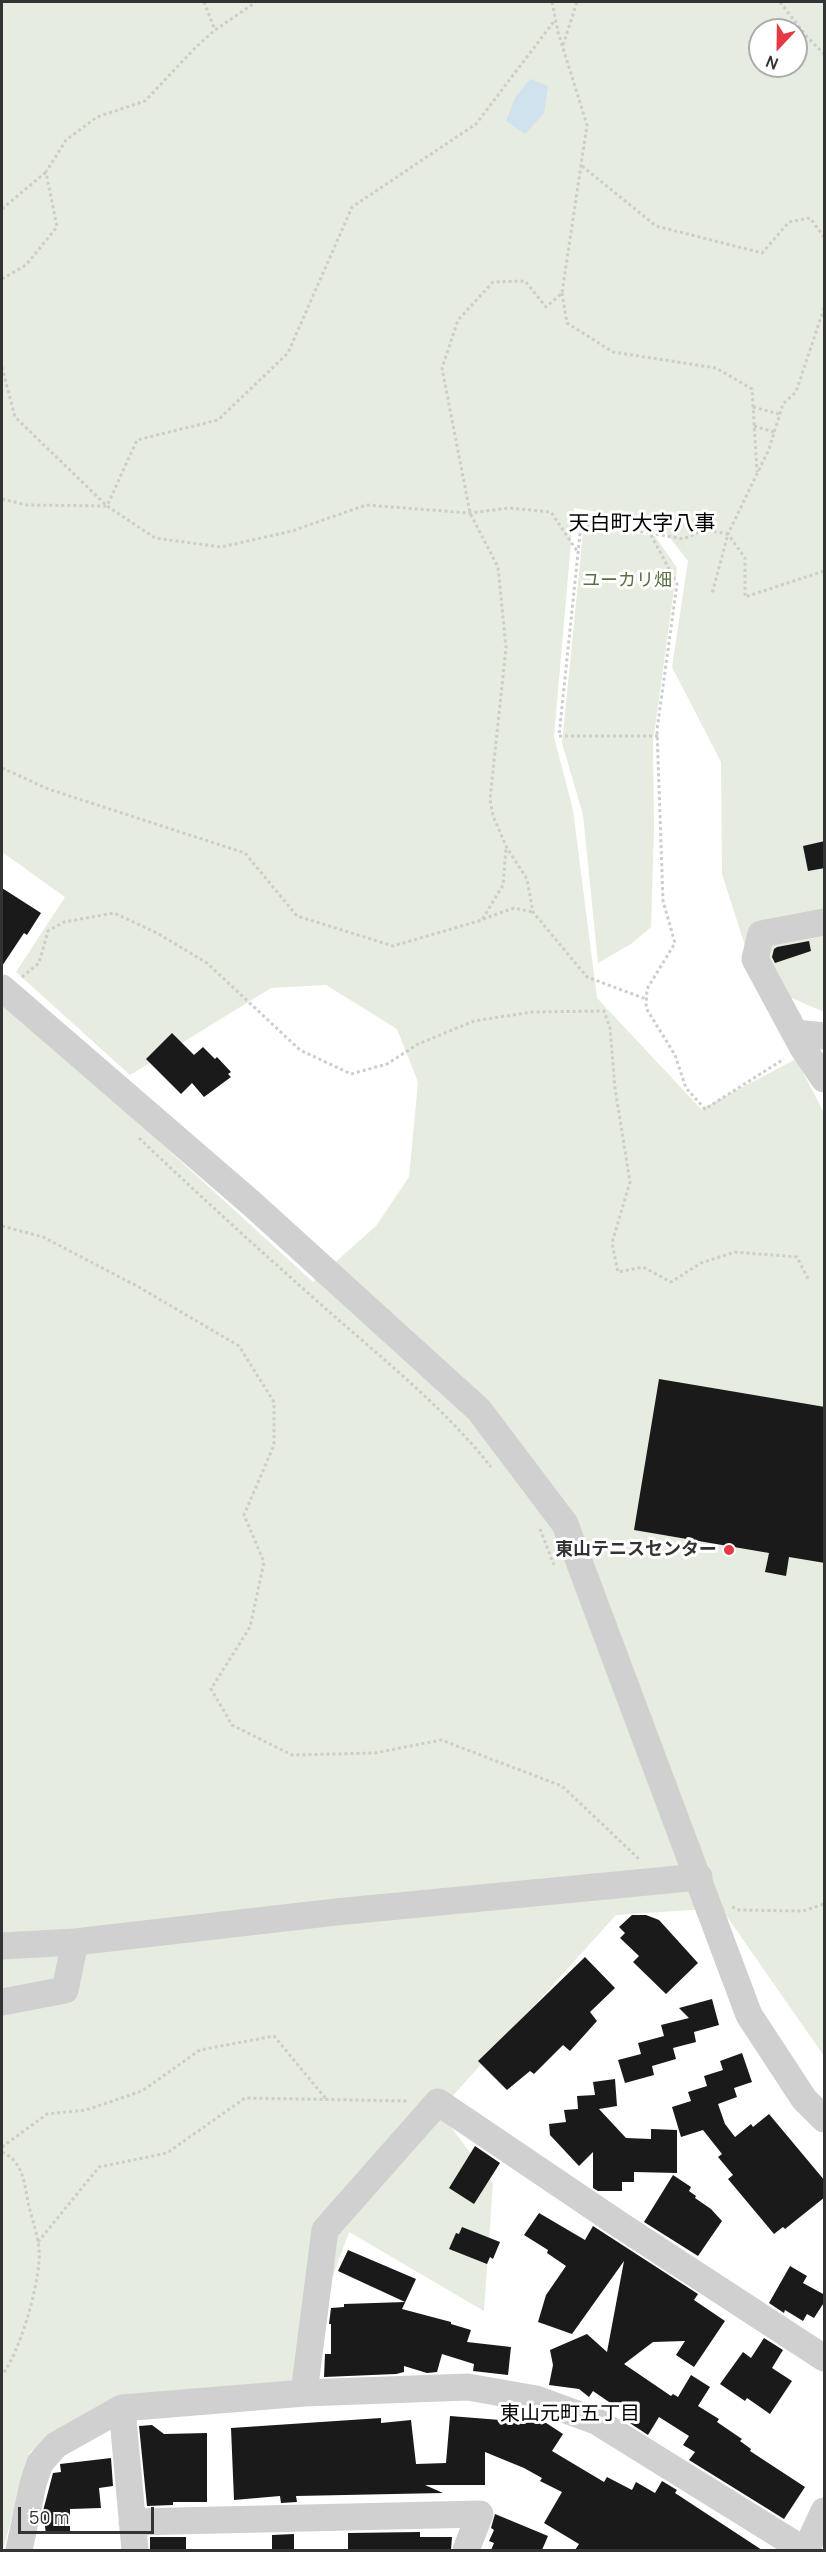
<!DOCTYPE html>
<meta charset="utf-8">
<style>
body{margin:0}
#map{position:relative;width:826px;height:2552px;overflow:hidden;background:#fff;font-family:Manrope,sans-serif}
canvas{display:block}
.frame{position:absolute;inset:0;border:3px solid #333;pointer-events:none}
.north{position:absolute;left:748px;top:18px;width:60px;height:60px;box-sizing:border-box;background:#fff;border:2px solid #adadad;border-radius:50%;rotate:202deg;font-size:16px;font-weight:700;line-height:24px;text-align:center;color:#333}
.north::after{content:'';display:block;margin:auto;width:21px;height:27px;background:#e63946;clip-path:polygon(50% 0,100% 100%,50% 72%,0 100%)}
.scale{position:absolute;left:18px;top:2507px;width:136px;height:27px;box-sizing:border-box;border:3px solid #333;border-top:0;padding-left:8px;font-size:18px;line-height:21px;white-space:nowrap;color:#333;-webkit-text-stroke:4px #fff;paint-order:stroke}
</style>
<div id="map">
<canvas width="826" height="2552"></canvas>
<div class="frame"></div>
<div class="north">N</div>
<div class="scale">50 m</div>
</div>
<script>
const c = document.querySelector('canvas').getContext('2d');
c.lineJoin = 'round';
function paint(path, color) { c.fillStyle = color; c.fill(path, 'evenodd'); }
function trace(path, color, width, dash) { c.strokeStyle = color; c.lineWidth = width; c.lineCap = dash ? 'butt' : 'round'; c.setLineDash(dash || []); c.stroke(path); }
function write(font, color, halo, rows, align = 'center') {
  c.font = font + ' Manrope,"Noto Sans JP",sans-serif'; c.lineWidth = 6; c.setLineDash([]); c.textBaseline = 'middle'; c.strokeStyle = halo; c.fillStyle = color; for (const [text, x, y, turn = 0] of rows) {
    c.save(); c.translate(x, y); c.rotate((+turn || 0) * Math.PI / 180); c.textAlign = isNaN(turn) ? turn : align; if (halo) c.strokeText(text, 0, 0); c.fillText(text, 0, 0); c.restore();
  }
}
const green = new Path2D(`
 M2 2H824V1012L757 983 722 874 721 762 672 667 688 561 658 522 574 508 554 737 573 810 597 998 701 1109 796 1059 824 1113V2056L721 1908 616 1915 439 2111 493 2183 484 2311 349 2232 292 2387 107 2401 30 2452 3 2550 2 1005 82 1071 313 1282 376 1226 409 1177 418 1082 397 1029 326 985 271 988 130 1075 16 972 65 897 2 852ZM760 30H796V66H760Z
 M616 531 655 536 677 568 653 742 654 827 651 927 631 944 598 963 583 815 562 743 583 533Z`);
const water = new Path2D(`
 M530 79 548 86 544 113 525 134 506 121 515 98Z`);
const building = new Path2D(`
 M825 841V868L808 871 803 846Z
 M2 888 41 913 27 935 24 933 2 966Z
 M809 941 811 951 775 963 772 957 774 949 777 947Z
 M172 1033 194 1055 203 1047 215 1059 217 1057 231 1072 228 1074 231 1077 204 1097 192 1083 181 1094 146 1059Z
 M659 1379 825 1407V1563L789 1557 786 1576 765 1572 769 1553 634 1530Z
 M632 1915H646L659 1920 698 1963 666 1994 633 1962 639 1956 620 1938 625 1933 619 1927Z
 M585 1957 615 1988 590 2012 597 2021 570 2051 563 2045 534 2074 530 2071 507 2090 478 2061Z
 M712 1999 719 2025 694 2032 696 2042 673 2048 676 2059 652 2066 654 2075 625 2083 618 2060 641 2054 638 2043 664 2036 661 2025 689 2018 679 2008Z
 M742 2053 752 2082 734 2088 737 2097 718 2104 725 2124 735 2137 751 2124 753 2127 769 2114 825 2181V2197L785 2229 783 2227 774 2234 728 2179 733 2175 718 2157 722 2154 703 2130 681 2137 672 2107 691 2101 688 2092 707 2086 704 2076 723 2070 720 2061Z
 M615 2079 617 2106 599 2109 626 2138 651 2139V2129L677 2130V2173L634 2172V2182H622V2191H598L593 2188V2152L579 2166 550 2135 549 2124 566 2122 564 2110 578 2109 577 2096 595 2095 593 2082Z
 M475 2146 500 2163 474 2204 449 2188Z
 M673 2175 691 2187 689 2191 696 2196 695 2198 711 2209 722 2221 698 2256 644 2222Z
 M539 2213 585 2240 593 2226 698 2294 694 2300 725 2321 694 2367 676 2355 685 2341 653 2342 624 2364 671 2396 673 2394 678 2397 691 2375 710 2387 698 2406 719 2419 717 2422 742 2439 740 2441 751 2449 750 2451 805 2487 784 2519 689 2460 695 2452 683 2445 689 2436 659 2417 648 2435 622 2418 625 2413 593 2391 589 2397 579 2389 549 2385 553 2365 550 2350 587 2334 607 2352 624 2261 572 2334 538 2322 546 2295 566 2266 547 2253 548 2250 524 2235Z
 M462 2227 500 2242 493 2259 490 2257 487 2264 449 2249 456 2233 459 2234Z
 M348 2250 416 2279 402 2309 451 2322V2324L471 2330 467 2342 511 2347 508 2375 473 2371 474 2364 442 2354 437 2372 427 2373 404 2366V2372L396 2374 324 2377 325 2354H331V2324H329L331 2308 344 2307V2304L405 2302 338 2271Z
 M790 2266 807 2276 803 2283 825 2295V2301L814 2318 807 2314 803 2321 785 2310 784 2313 769 2303Z
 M764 2338 783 2350 772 2368 792 2381 770 2414 747 2398 745 2401 720 2384 743 2352 751 2358Z
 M516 2411 534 2415 563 2434 552 2451 604 2482 607 2477 632 2490 636 2482 655 2493 662 2481 677 2490 675 2493 762 2550H575L579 2544 544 2523 562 2492 540 2481 542 2478 524 2468 485 2452V2485H425L443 2493 296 2496 297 2502 281 2503 280 2496 234 2500 231 2428 381 2418V2423L411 2420 416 2464 446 2463 450 2416 513 2421Z
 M152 2425 164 2434 207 2433V2502H173V2505L147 2506 139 2426Z
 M111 2458 113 2486 99 2488 101 2508 70 2509V2531L46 2534 43 2511 53 2473 61 2472 60 2464Z
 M495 2514 548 2536 542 2550H491L494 2543 489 2541 494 2530 491 2528Z
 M420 2532V2537H452L451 2550H348V2533Z
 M294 2534V2550H272V2535Z
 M150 2537H186V2550H150Z`);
const path = new Path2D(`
 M204 2 215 30
 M552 2 558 32 587 125 562 293 546 307 525 281 493 282 458 320 442 368 470 513 498 567 506 648 490 799 493 816 507 848 527 879 533 912 587 977 646 999
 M780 2 807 37 824 54
 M563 45 577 2
 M582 166 656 226 762 253 789 222 810 218 824 237
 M2 209 46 172
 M2 279 26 265 57 227 46 172 66 140 97 117 145 101 196 47 215 30 256 2
 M562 293 567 323 613 352 716 368 752 389 757 472
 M824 308 796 392 783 404 769 449 728 534 745 558V597L824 571
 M2 367 15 417 107 506 155 538 221 547 292 531 366 505 470 513 509 508 551 512 577 551
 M753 407 779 414
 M754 426 774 432
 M2 499 27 505 107 506 137 440 218 420 288 353 352 207 476 124 555 20
 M650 533 683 539 705 530 728 534 712 594
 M658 736H559L581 524 650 533 677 584 657 730 663 901 675 943 647 989 646 1008 675 1055 686 1088 705 1109 784 1059
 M2 768 48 789 245 853 297 916 393 946 482 920 503 885 506 849
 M483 919 514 908 533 912
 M22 977 39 963 48 931 64 922 114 913 157 933 207 963 300 1050 351 1074 387 1064 418 1044 474 1021 532 1012 604 1011 610 1028 615 1088 630 1182 612 1243 618 1272 643 1267 671 1282 701 1263 735 1252 797 1257 808 1279
 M139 1138C203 1199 268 1258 334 1316 387 1362 448 1412 491 1467
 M2 1226 43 1237 137 1286 239 1346 274 1402V1445L244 1515 264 1562 250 1627 211 1689 232 1725 292 1755 375 1753 441 1740 562 1786 640 1860
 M540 1529 554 1565
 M732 1907 739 1910 803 1911 824 1904
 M2 2147 47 2114 86 2110 142 2091 200 2050 274 2036 327 2100
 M2 2152C23 2162 24 2181 28 2202 32 2221 41 2241 39 2261 37 2291 20 2352 2 2375
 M38 2242 99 2167 167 2153 245 2098 409 2101`);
const minor = new Path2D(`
 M824 922 761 934 755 959 803 1048 824 1079
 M2 988 251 1203 479 1410 565 1524 749 2015 804 2099 824 2119
 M795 1033 824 1036
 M2 1946 75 1942 336 1912 699 1877
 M2 2002 65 1990 75 1942
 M304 2393 468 2387 536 2399 596 2421 804 2550
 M122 2408 135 2550
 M132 2522 480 2514 466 2550
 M19 2550 33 2484 40 2463 56 2445 122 2408 304 2393 325 2230 438 2102 620 2225 824 2358
 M806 2550 824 2511`);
const markers = [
 [729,1550,6,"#e63946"]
];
const parkNames = [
 ["ユーカリ畑",627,581]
];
const poiNames = [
 ["東山テニスセンター",717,1550]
];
const neighbourhoodNames = [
 ["東山元町五丁目",570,2414]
];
const quarterNames = [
 ["天白町大字八事",642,524]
];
paint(green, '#e6ecdf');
paint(water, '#cfe2ee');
paint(building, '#1a1a1a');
trace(path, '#cdcdcd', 3, [3, 3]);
trace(minor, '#d0d0d0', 27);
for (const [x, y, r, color] of markers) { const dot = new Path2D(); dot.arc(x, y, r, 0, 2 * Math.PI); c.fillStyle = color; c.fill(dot); trace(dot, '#fff', 2); }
write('18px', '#56703f', '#fff', parkNames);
write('bold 18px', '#333', '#fff', poiNames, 'right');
write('20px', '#000', '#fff', neighbourhoodNames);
write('21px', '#000', '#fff', quarterNames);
</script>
